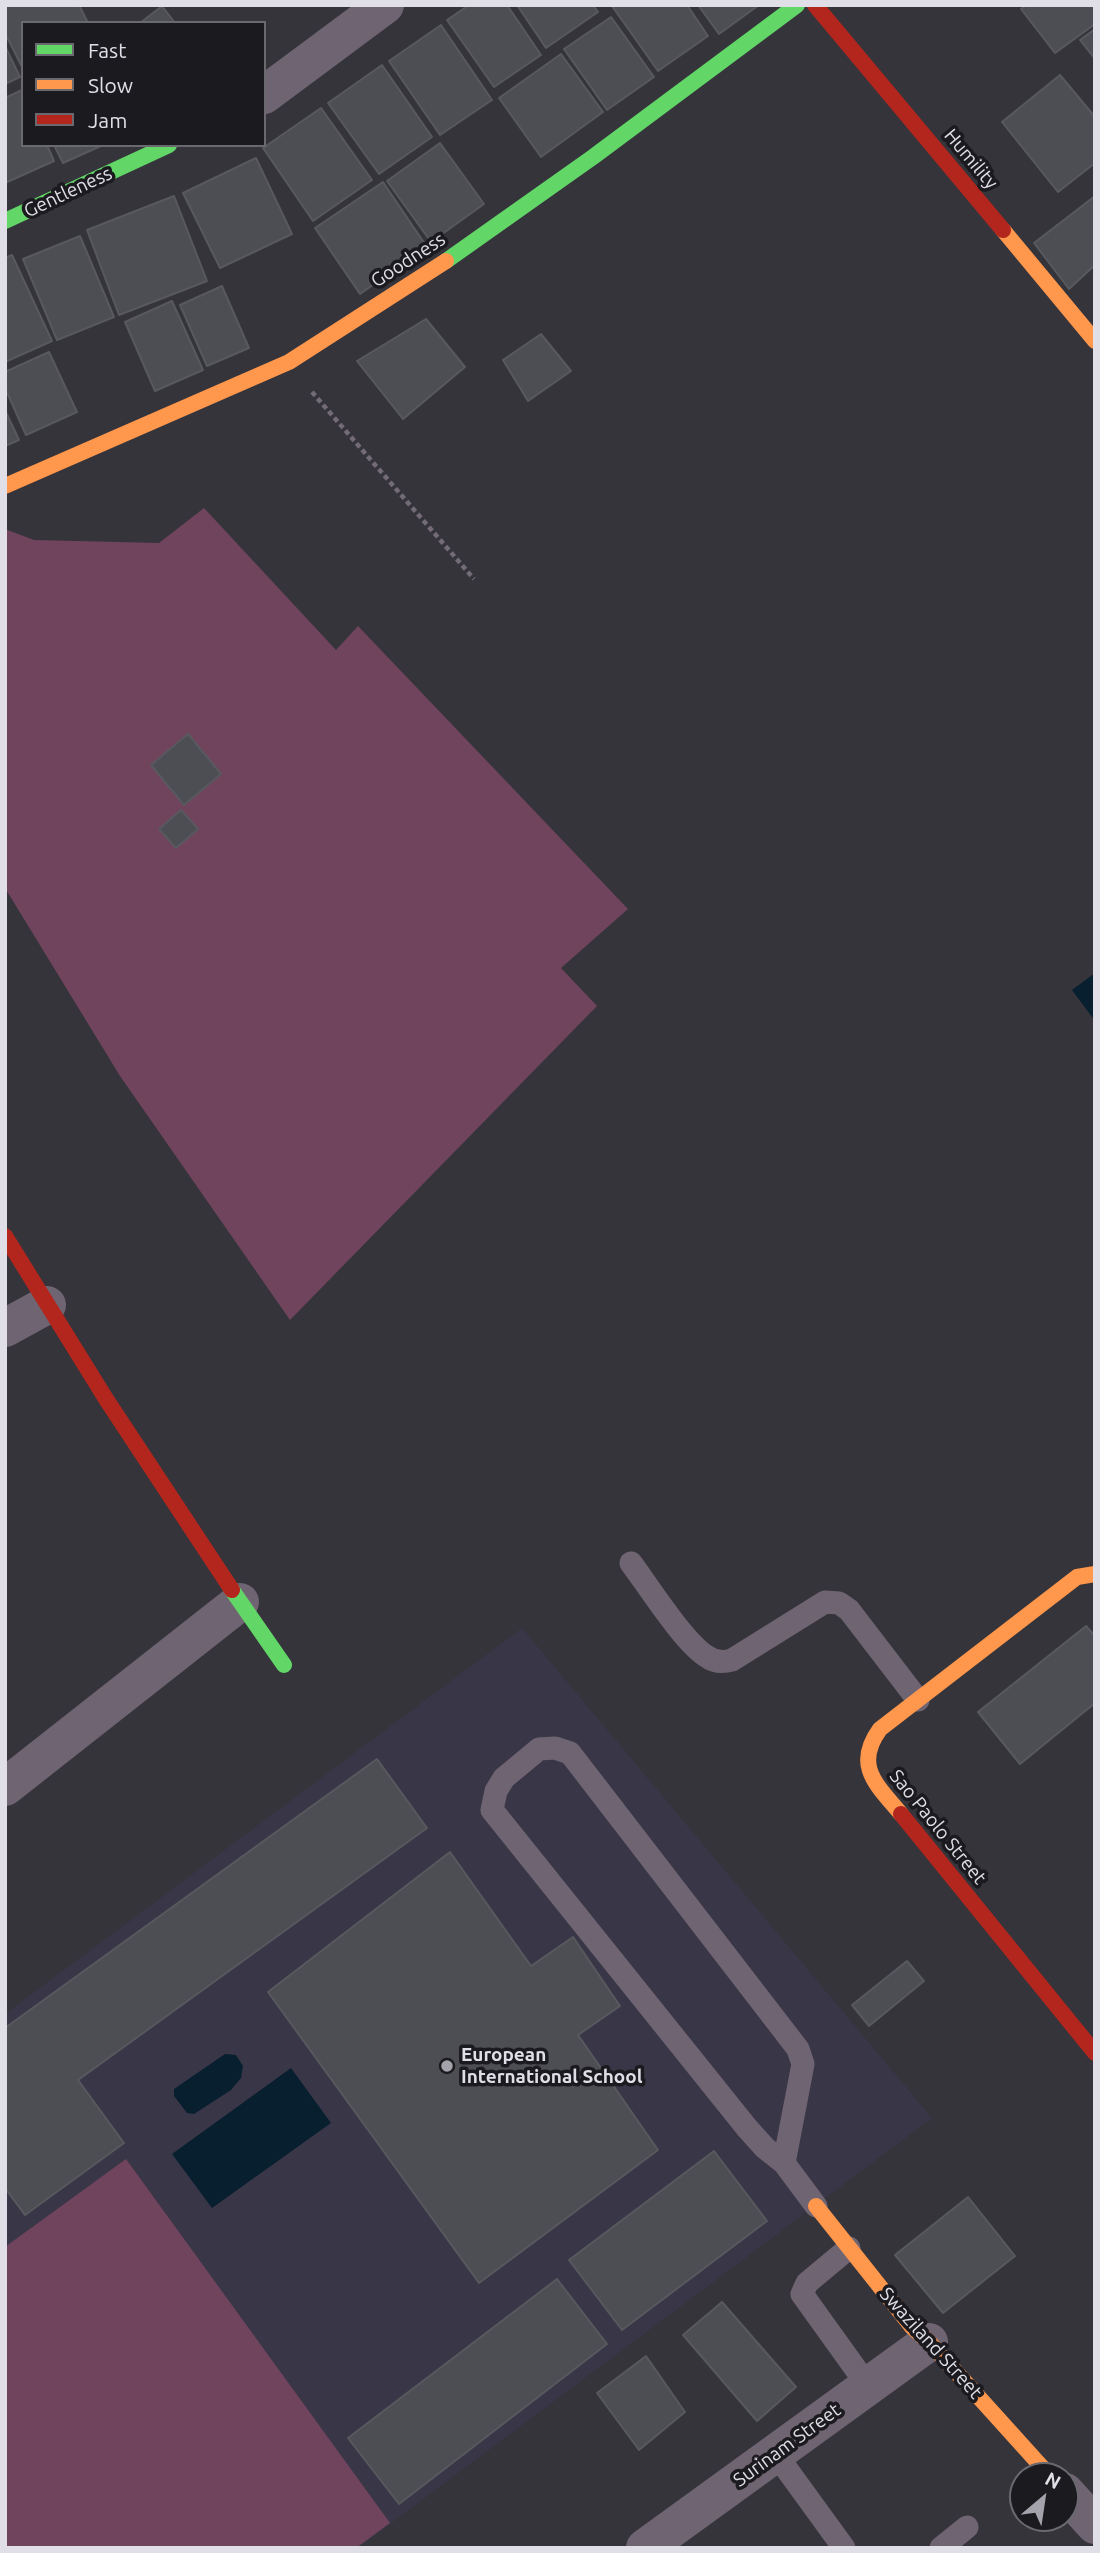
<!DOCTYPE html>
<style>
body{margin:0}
#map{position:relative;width:1100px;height:2553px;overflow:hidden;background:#35343b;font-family:Ubuntu,sans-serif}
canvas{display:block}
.frame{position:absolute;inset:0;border:7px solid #e0dfe7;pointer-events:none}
.legend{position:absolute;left:21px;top:21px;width:245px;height:126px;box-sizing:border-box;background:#1b1a1f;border:2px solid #6a696f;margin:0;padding:9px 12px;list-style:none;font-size:21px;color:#e0dfe7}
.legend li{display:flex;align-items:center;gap:14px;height:35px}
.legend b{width:35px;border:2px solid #6a696f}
.north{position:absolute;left:1009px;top:2462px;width:70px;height:70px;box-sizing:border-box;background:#1b1a1f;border:2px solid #6a696f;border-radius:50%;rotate:29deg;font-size:19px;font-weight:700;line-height:28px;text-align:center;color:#e0dfe7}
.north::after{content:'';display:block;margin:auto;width:24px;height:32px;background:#a4a3ab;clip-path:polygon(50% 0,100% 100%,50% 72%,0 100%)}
</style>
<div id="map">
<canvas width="1100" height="2553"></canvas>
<div class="frame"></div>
<ul class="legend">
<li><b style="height:9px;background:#63d668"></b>Fast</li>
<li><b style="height:9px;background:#ff974d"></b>Slow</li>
<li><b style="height:9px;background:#b3261e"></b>Jam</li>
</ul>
<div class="north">N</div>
</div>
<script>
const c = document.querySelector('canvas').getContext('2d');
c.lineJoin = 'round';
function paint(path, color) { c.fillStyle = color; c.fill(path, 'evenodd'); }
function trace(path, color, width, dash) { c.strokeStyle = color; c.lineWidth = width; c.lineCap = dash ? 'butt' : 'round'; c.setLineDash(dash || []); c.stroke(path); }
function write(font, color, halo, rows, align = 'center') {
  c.font = font + ' Ubuntu,sans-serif'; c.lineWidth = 7; c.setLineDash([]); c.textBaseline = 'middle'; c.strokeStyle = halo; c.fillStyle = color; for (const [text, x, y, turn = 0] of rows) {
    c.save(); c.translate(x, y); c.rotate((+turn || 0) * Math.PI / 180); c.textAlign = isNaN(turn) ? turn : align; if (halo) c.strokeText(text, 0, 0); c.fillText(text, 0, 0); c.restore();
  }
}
const built = new Path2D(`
 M522 1628 932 2118 358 2548H5V2014Z`);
const green = new Path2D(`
 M204 508 336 650 358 626 628 909 561 968 597 1006 290 1320 120 1076 5 888V529L34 540 159 543Z
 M126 2159 390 2523 356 2548H7L5 2546V2247Z`);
const water = new Path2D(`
 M1095 973V1021L1072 990Z
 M225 2054 236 2055 243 2066 241 2078 231 2090 194 2114 187 2113 174 2096V2089Z
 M291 2068 331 2123 212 2208 172 2154Z`);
const building = new Path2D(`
 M5 5H79L88 23H23V69L5 33Z
 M469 5H507L541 55 494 87 447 20Z
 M517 5H593L598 12 546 48Z
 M687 5 708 36 658 71 612 6Z
 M698 5H759L719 34Z
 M1026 5H1095V24L1055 53 1021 9Z
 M162 6 175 23H140Z
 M611 17 654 77 607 110 564 49Z
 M441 25 492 100 440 135 389 61Z
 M1095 29V59L1080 40Z
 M5 46 20 77 5 84Z
 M561 54 603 112 541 157 499 98Z
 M382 65 432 137 379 174 328 103Z
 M1060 75 1095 117V163L1058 192 1002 122Z
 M22 90 23 145H47L54 161 5 183V98Z
 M321 108 372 180 313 221 263 148Z
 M440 143 484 204 431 242 387 181Z
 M54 145H103L63 163Z
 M256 158 292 234 220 268 183 193Z
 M383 182 427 247 360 294 315 228Z
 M174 196 207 281 119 315 87 230Z
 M1095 196V265L1069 289 1034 243Z
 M80 236 114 317 57 340 23 259Z
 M12 255 52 341 5 362V258Z
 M222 286 249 348 207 366 180 305Z
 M172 301 203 370 155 391 125 322Z
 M426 319 465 367 403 419 357 361Z
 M541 334 571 371 528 401 503 360Z
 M49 352 77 412 26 435 5 388V372Z
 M5 410 19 440 5 446Z
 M188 734 221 774 184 805 151 765Z
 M181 810 198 829 176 848 159 829Z
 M1086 1626 1095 1636V1703L1020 1764 978 1712Z
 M377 1759 427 1828 78 2080 124 2143 25 2215 5 2188V2028Z
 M450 1852 531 1966 573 1937 620 2006 578 2035 658 2150 479 2283 268 1992Z
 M907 1961 924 1981 869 2026 852 2005Z
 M714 2151 767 2221 622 2330 569 2260Z
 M968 2197 1015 2256 943 2313 895 2255Z
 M557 2279 607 2344 399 2504 348 2438Z
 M722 2302 796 2387 757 2421 683 2335Z
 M646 2356 685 2412 639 2450 597 2393Z`);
const path = new Path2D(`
 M312 392 474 579`);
const lane = new Path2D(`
 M631 1563C649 1587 683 1641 706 1656 714 1662 722 1663 732 1660L825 1602 839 1603 849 1610 918 1700
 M784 2163 803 2064 798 2049 570 1753 555 1748 539 1749 504 1778 496 1791 492 1810 747 2128 765 2148 784 2163 816 2206
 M849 2248 807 2283 802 2294 868 2386
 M775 2453 844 2548
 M941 2548 967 2527`);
const street = new Path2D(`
 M264 95 385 5
 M5 1328 47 1305
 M5 1787 240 1602
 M1065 2492 1095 2525
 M645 2548 929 2342`);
const fast = new Path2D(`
 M5 221 169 145
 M446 261 593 157 797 5
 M232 1590 284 1665`);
const slow = new Path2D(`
 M1003 230 1095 341
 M5 486 289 362 446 261
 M901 1814C877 1785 853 1766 880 1729L1077 1577 1095 1574
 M816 2206 912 2327 929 2342 1050 2476`);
const jam = new Path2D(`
 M815 5 1003 230
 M5 1236 106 1399 232 1590
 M901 1814 1095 2053`);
const markers = [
 [447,2066,7,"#a4a3ab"]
];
const streetNames = [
 ["Humility",971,159,50],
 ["Gentleness",68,192,-25],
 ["Goodness",408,260,-33],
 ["Sao Paolo Street",938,1827,51],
 ["Swaziland Street",931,2343,48],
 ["Surinam Street",787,2445,-36]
];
const poiNames = [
 ["European",461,2055],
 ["International School",461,2077]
];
paint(built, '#393647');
paint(green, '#70445d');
paint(water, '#081f2f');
paint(building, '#4d4e53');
trace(building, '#58595e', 2);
trace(path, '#736c76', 4.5, [5, 3.5]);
trace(lane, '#6f6471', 23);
trace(street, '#6f6471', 38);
trace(fast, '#63d668', 16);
trace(slow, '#ff974d', 16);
trace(jam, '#b3261e', 16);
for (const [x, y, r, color] of markers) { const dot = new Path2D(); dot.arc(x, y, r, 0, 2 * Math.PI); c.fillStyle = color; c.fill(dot); trace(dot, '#1b1a1f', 2.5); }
write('19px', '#e0dfe7', '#1b1a1f', streetNames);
write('bold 19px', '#e0dfe7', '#1b1a1f', poiNames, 'left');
</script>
